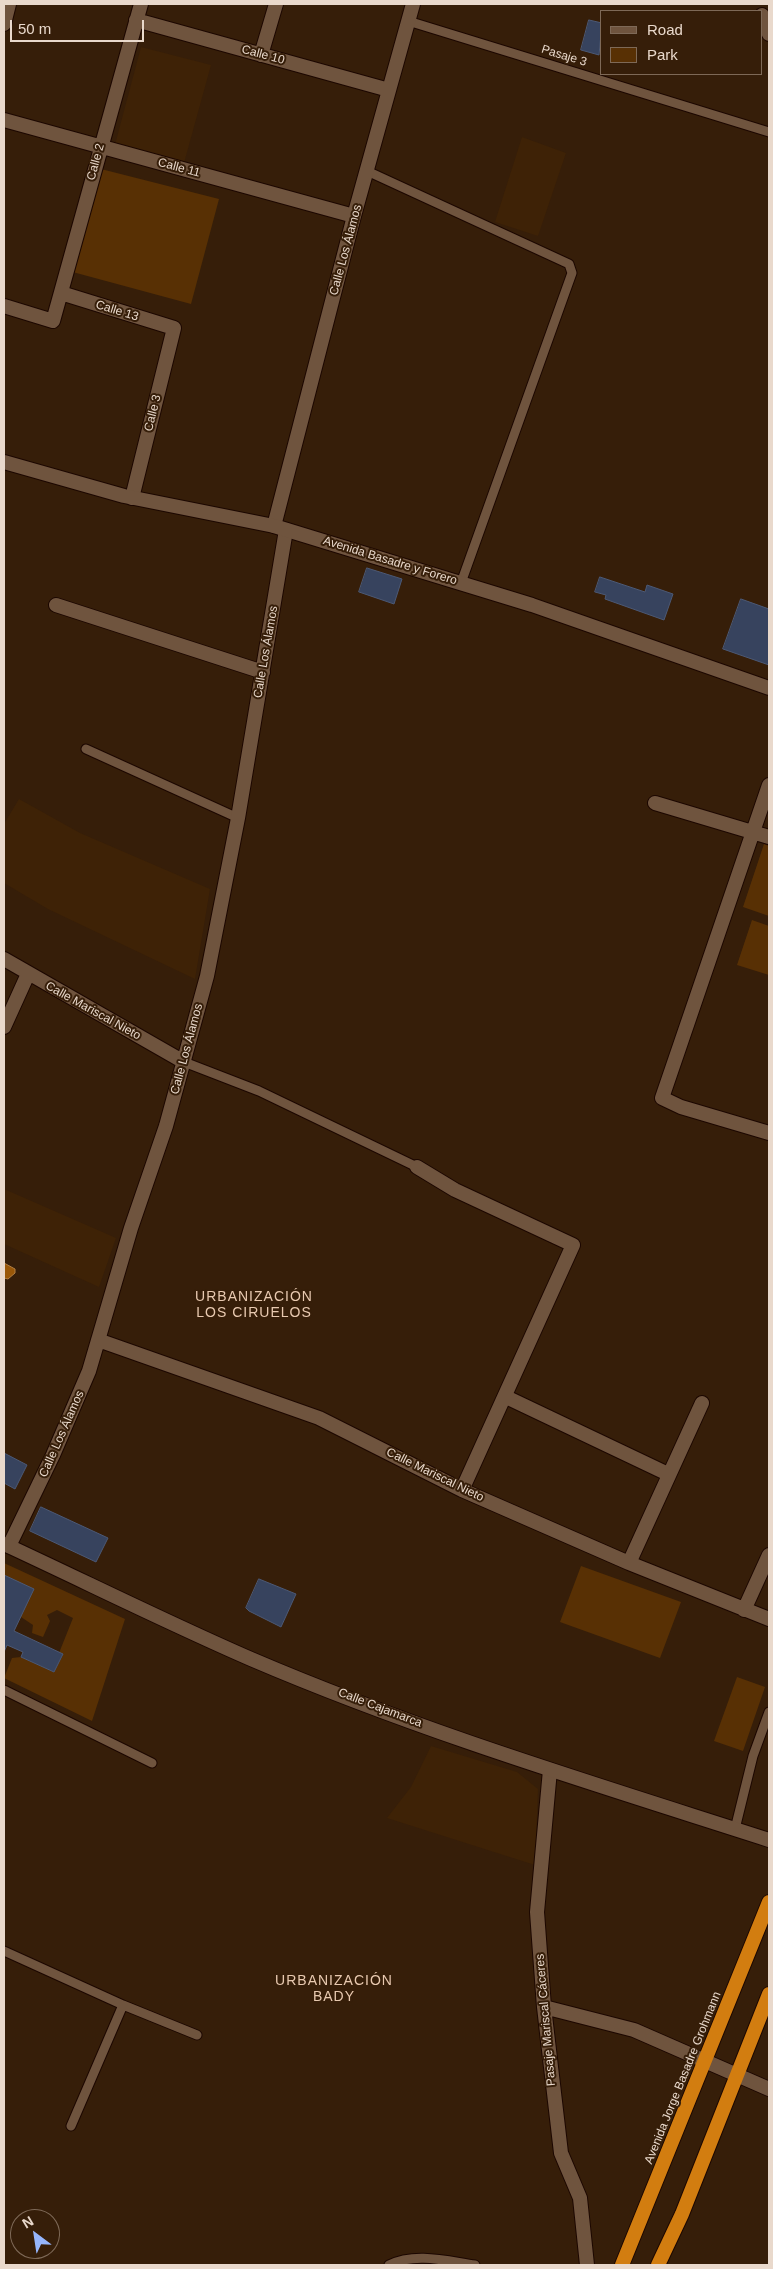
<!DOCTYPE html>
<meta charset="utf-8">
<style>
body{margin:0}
#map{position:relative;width:773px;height:2269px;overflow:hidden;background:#361e09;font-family:Arial,sans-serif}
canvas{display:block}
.frame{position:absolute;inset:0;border:5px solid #e9d9cc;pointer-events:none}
.legend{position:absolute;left:600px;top:10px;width:162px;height:65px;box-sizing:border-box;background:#361e09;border:1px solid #7e6957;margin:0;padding:6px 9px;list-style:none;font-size:15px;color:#e9d9cc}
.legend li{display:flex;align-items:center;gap:10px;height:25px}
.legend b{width:25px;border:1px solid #7e6957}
.north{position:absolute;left:10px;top:2209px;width:50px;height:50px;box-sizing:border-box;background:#361e09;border:1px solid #7e6957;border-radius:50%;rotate:329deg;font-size:14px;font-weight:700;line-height:20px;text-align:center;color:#e9d9cc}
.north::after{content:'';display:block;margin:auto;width:18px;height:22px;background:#96b6fd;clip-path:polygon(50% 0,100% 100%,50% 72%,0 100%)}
.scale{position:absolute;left:10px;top:20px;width:134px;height:22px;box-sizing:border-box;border:2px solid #e9d9cc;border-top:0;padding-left:6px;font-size:15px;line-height:18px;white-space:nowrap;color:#e9d9cc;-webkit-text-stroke:4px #361e09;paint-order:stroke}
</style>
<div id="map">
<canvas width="773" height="2269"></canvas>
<div class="frame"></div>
<ul class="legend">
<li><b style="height:6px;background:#6f543e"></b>Road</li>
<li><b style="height:14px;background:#583004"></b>Park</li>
</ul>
<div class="north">N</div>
<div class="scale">50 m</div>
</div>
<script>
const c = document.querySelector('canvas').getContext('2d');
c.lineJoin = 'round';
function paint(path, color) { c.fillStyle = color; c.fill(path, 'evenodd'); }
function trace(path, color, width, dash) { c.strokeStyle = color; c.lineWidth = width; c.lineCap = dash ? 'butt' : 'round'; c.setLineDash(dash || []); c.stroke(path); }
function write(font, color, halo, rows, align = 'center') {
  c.font = font + ' Arial,sans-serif'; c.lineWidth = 4; c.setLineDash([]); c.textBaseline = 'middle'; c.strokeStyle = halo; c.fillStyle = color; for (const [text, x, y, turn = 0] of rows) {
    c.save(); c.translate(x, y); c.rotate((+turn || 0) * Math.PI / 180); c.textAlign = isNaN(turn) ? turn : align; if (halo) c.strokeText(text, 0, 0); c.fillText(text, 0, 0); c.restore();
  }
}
const built = new Path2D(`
 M141 47 211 65 181 174 112 156Z
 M522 137 566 153 538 236 495 222Z
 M19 799 80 833 210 889 195 979 48 909 4 883V824Z
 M4 1189 116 1238 99 1287 4 1244Z
 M431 1746 517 1772 538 1789 535 1865 387 1818 411 1787Z`);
const green = new Path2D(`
 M97 168 219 199 191 304 69 271Z
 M764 844 769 846V916L743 907Z
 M752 920 769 926V975L737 965Z
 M4 1563 125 1619 92 1721 4 1678 12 1658 21 1657 54 1672 63 1655 59 1653 73 1618 57 1610 47 1615 50 1621 43 1637 32 1633 33 1625 21 1617 7 1577 4 1583Z
 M581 1566 681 1602 660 1658 560 1622Z
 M737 1677 765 1687 743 1751 714 1741Z`);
const water = new Path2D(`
 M4 1263 15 1269V1273L8 1279 4 1278Z`);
const building = new Path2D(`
 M589 20 602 23 599 55 581 50Z
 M367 568 402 579 394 604 359 592Z
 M600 577 645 592 647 585 673 594 664 620 605 599 606 595 595 592Z
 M741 599 769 609V665L723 649Z
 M4 1453 27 1465 15 1489 4 1483Z
 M41 1507 108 1538 96 1562 30 1531Z
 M4 1575 34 1589 14 1631 63 1654 54 1672 21 1657 23 1652 7 1645 4 1652Z
 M259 1579 296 1594 281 1627 249 1611 246 1608Z`);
const service = new Path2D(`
 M408 21 769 132
 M367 171 569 264 572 273 461 583
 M86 749 238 818
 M184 1062 259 1091 417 1167
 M4 1690 152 1763
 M735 1829 753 1756 769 1712
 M4 1951 123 2005 197 2035
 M71 2126 123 2005
 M389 2265C415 2252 447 2261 475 2265`);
const minor = new Path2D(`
 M762 15 769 34
 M136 20 389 90
 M4 24 9 4
 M261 55 276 4
 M4 120 354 216
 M61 293 174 328 132 498
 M4 306 53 321 141 4
 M274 526 354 216 413 4
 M56 605 263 672
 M769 785 662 1098 681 1107 769 1133
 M655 803 769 837
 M4 959 184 1062
 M4 1027 28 974
 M417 1167 455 1190 573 1245 462 1490
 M98 1340 319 1418 462 1490 629 1563 769 1619
 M506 1397 668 1474
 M9 1546 53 1455 89 1371 131 1228 166 1126 207 976 238 818 286 530
 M629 1563 702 1403
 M744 1610 769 1555
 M550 1770 537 1912 544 2007 561 2153 580 2198 587 2265
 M544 2007 634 2030 769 2089`);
const tertiary = new Path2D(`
 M4 462 124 496 274 526 532 605 769 688
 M4 1544C86 1582 168 1623 251 1659 419 1731 595 1784 769 1840`);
const trunk = new Path2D(`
 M622 2265 769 1902
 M658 2265 682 2214 769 1994`);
const streetNames = [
 ["Calle 10",263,55,15],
 ["Pasaje 3",564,56,17],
 ["Calle 2",96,162,-75],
 ["Calle 11",179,168,15],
 ["Calle Los Álamos",346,250,-75],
 ["Calle 13",117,311,17],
 ["Calle 3",153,413,-76],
 ["Avenida Basadre y Forero",390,561,17],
 ["Calle Los Álamos",266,652,-80],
 ["Calle Mariscal Nieto",93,1011,29],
 ["Calle Los Álamos",187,1049,-75],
 ["Calle Los Álamos",62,1434,-66],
 ["Calle Mariscal Nieto",435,1475,26],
 ["Calle Cajamarca",380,1708,21],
 ["Pasaje Mariscal Cáceres",546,2020,-95],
 ["Avenida Jorge Basadre Grohmann",683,2078,-68]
];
const neighbourhoodNames = [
 ["URBANIZACIÓN",254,1297],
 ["LOS CIRUELOS",254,1313],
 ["URBANIZACIÓN",334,1981],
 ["BADY",334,1997]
];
paint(built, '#3e2206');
paint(green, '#583004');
paint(water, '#995708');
trace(water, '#b17e43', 1);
paint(building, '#37435e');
trace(building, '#4c5975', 1);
trace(service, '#1c0700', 11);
trace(minor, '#1c0700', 16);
trace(tertiary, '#1c0700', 16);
trace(trunk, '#1c0700', 16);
trace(service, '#6f543e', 9);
trace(minor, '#6f543e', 14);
trace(tertiary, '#6f543e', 14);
trace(trunk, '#d27d10', 14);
write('12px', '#e9d9cc', '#361e09', streetNames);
c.letterSpacing = '1px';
write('14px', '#e8c9b0', '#361e09', neighbourhoodNames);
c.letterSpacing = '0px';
</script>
